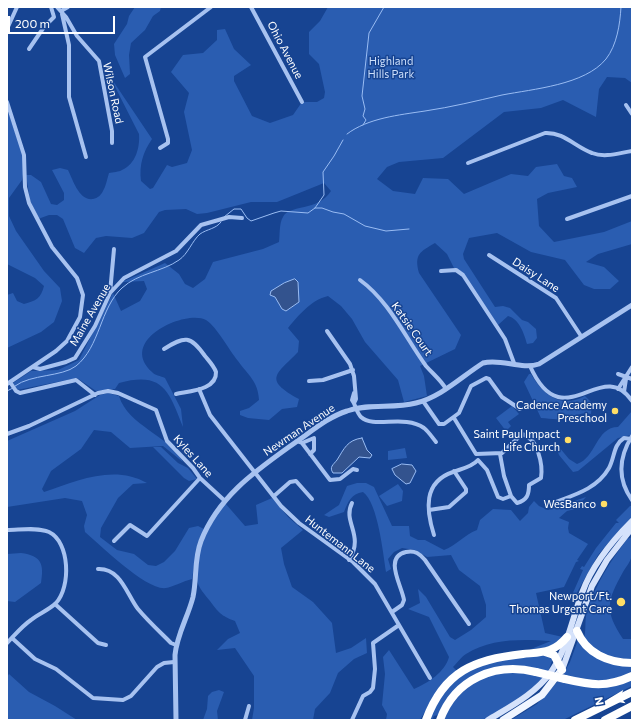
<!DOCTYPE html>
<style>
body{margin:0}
#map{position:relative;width:639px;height:727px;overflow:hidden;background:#174492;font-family:Commissioner,sans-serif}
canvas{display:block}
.frame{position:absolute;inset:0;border:8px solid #fff;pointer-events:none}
.north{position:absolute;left:591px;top:679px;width:40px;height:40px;-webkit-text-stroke:3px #174492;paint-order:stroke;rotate:260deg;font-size:11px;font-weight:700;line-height:16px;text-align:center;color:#fff}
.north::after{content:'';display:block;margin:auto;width:14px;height:18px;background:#fff;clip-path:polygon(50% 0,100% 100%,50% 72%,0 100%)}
.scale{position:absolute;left:8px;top:16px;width:107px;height:18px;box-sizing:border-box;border:2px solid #fff;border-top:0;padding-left:5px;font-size:12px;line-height:14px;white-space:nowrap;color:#fff;-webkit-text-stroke:3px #174492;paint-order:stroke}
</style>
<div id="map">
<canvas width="639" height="727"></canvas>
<div class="frame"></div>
<div class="north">N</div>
<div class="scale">200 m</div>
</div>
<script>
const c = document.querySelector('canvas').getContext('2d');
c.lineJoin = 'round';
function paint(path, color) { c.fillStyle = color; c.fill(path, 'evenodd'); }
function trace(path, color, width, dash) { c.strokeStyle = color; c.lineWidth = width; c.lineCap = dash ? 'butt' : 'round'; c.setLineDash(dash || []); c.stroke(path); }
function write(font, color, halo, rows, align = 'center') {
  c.font = font + ' Commissioner,sans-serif'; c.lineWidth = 3; c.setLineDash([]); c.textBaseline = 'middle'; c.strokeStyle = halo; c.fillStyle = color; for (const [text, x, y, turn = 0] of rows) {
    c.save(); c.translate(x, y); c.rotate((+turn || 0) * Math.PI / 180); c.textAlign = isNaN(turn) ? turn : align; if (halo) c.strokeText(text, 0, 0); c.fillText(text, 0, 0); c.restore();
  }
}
const green = new Path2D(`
 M135 7H161L160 11 153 16 145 30 131 43 129 55 130 74 125 78 115 55 114 44 127 24 129 16Z
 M328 7H632V83L625 78 607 77 599 89 596 117 563 100 541 108 504 112 443 158 399 162 387 167 377 179 393 191 415 194 423 178 448 179 464 194 511 174 528 176 536 167 557 164 564 176 572 178 577 187 548 193 537 199 539 226 554 242 604 232 632 221V244L598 254 586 262 604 267 619 281 610 289H594L584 285 565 260 531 252 497 233 469 238 463 254 464 259 495 307 503 306 510 308 522 320 528 322 536 329 537 338 533 343 527 344C524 333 519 319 508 316L498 325 462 272 454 268 447 254 435 243C420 252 414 254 419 273L461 335 455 349 420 366 424 376 427 396 404 402 398 380 365 342 352 319 341 306 328 296C311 300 299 315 288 328L299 341 298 352C277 374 262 379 299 399L297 407 282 409 269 420 248 418 240 415V411L249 408 259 400C258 381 248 375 238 361 229 350 217 327 206 320 186 309 117 340 152 372 154 375 161 376 165 378L181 409 183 427C169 391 163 371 119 383L115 389 96 391 77 378 17 390 13 383 31 371 58 370 79 360 113 293 121 311 140 301 147 289 144 281 122 282 165 263 179 274 185 284 193 288 205 279 213 262 263 249 279 242C280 235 279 223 283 217 289 204 318 212 331 191L324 183 277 202H251L207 213 197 214 186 209 165 210 159 212 144 233 132 238 106 236 96 238 84 253 75 248 63 219 57 215H49L38 219 30 200 26 175H31L41 182 51 204 57 205 64 200V193L52 170 60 168 68 170C73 180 79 201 93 199 98 198 101 195 103 191 106 186 107 179 109 173 113 172 119 172 122 170 136 164 140 147 139 134L109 75 152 139C143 152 139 165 141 181L150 189 153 188 167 165 172 167 187 163 192 150 184 112 189 93 171 72 183 55 203 53 217 40V30L225 29 234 49 251 65 234 76V81L252 116 270 123 293 115 302 102H317L324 98 325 92 319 64 309 54V32L320 21Z
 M7 109 23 155 24 169 22 180 9 198V216L16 231 44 271 60 288 62 301 54 322 41 332 7 348V295L13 293 17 301 24 304C36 301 41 298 44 286L35 278 7 264Z
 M529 374H531C543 395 561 409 585 396L592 403 591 414C580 411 571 419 560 419 554 420 548 418 541 418L524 382Z
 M108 393 119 396C128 426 169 435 183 462L163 446 130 448 111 432 94 430 81 449 51 471 42 489 44 492C76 481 114 464 147 483L133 484 118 498 101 528 100 537 117 550 134 554 148 565 156 566 164 562 175 551 189 528 198 526 204 529 198 542 192 579C184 581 172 587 166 588 147 591 100 545 85 532L84 526 87 515 82 501 65 498 7 507V441L75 411 100 395Z
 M512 406 519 414 508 422 511 426 506 431 496 418Z
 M632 411 631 435 618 438 578 471 573 472 559 455 554 441 569 459 577 464C596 458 596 427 618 427Z
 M153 447H161L178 463 188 468 197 479 189 481 184 478Z
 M405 448 407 458 388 460V451Z
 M357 483H366L374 487 392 526H409L410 536 418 540H425L444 550C457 545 464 535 477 530L480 520 493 509 511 510 520 521 528 513 529 507 534 501 539 506 548 510 586 497 575 509 567 511 559 518 569 522 568 528 569 533 588 544 577 560 579 561 576 562 564 587 536 593 545 633 563 637 553 647 531 649 551 641C524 639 490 638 466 654 461 657 457 663 453 667L457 671 440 686 420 720H386L387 714 382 705 385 674 383 657 389 650 414 689C428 683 445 672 449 657L429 617 408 609 420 603 418 589 426 597 450 637 455 640 471 630 486 617V605L480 586 459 570 451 555 427 557 415 550 402 548 394 552 388 559 391 569 386 572C383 553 378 503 363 492 351 494 348 502 344 512L329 517 324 515 339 505 347 486Z
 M398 484 403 491 402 501 387 506 379 496Z
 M272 498 288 517 303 530 281 548 284 564 292 587 313 602 332 623 336 653 351 648 366 638 367 653 354 659 338 673 330 693 315 709 313 720H252L254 708V676L235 648 217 650 228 639 240 633 235 621C221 616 218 612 210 601 205 595 198 587 197 580 193 555 211 522 225 503L245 526 258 524 256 505Z
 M630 506H632V518L609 542 598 555 575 596 572 595 583 570 580 569 582 566 584 567 596 548 616 523H619L616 520Z
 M632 537C632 543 633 550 632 555 631 561 626 567 623 572 607 601 604 610 623 639H632V660L603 655 583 640C587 633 584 621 587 612 595 585 610 562 627 539Z
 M21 553C42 556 44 564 41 583L15 602 7 601V554Z
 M578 640C590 660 610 665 632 666V671C607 685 589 681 562 676L570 662Z
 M547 655 553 658 548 672 486 671 438 715 434 716 432 720H428L442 693 463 673 491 660Z
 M505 671 545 676 520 699 483 720H442L455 698 479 679Z
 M9 674 29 692 55 706 77 720H7V677Z
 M632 678V686L563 720H511L537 704 559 680 586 687 599 688Z
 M219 690 224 692 217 711 218 720H203L207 709 208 696 212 692Z`);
const water = new Path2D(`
 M295 279 298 282 299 302 286 311 282 309 275 297 270 295 271 291 284 283Z
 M362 438 367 450 372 455 370 458 359 457 342 473H333C329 467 333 465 337 460 344 449 347 440 362 438Z
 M402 464 412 465 416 471 410 483 406 484 395 475 392 469Z`);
const stream = new Path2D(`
 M363 125 366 120 363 116 365 109 362 96 369 33 384 7
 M347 134C368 118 399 115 425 111 452 107 476 101 502 95 533 89 585 85 606 59 617 45 620 24 621 7
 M315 208H322L333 212 344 214 365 226 386 231 409 229
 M224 217 234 209H241L247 218 251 221 274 213 281 211 308 213 315 208 324 195 323 172 334 156 343 140
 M15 386C31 374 62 377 76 366 100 347 100 308 122 288 138 273 162 272 179 260 188 254 192 241 200 234 207 229 216 229 221 222
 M7 391 13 388`);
const minor = new Path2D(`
 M57 7 66 17 77 36 99 61 112 131V143
 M251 7 302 102
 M61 11 68 7
 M62 14 69 45V97L86 157
 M7 29 17 7
 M29 49 44 27 54 17 51 7
 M7 102 24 155 25 187 29 203 52 247 77 278 83 295 80 317 67 341 56 351 7 384
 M626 105 632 114
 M160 148 168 143V139L145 57 211 7
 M468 163 545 133C564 132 575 147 592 153 605 158 619 153 632 151
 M567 219 632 196
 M489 255 556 298 581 336
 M441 271 456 270 463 275 505 339 514 363
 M360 280C389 301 405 337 426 366 433 374 441 380 446 389
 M110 293 114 249
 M327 331 350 364 354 376 356 399 354 403
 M164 349C185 336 190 335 205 356 209 361 214 366 216 372 217 390 189 391 176 394
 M530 366C563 440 601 355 632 401
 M33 367 40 369 66 362 75 358 95 326 110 293 124 278 176 251 201 225 229 217 242 218
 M618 374 632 379
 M309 381 323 380 353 370
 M10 382 16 391 20 393 76 380 95 395
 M199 389 210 415 281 506 299 523 353 562 375 584 430 678
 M618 389 632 367
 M624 392 626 379
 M354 393 352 400C356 405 356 412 361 417 374 429 404 414 424 428 428 431 432 437 436 442
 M423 401 439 424H444L459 413 471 386 486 378 489 379 502 397 520 409
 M454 418 476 454 502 453 522 434C538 438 543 465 541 478L529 485C529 495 527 500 517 503L511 496
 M7 434 29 426 98 393 108 391 118 393 156 410 167 441 193 468 200 478 225 501
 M632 436C619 457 617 479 632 500
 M297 441 302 443 330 480 340 479 353 469 357 470
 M302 443 314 438V450L310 454
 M478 460 487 470 498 497 503 499 511 496 504 476 500 454
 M274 496 290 482 296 481 312 499
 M553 503C574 495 597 489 609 468 615 457 613 445 624 438L631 439
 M429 510 449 507 466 492V489L454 471
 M7 530C20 530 37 527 49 532 70 542 71 587 56 603 49 610 38 614 31 620 22 626 15 635 7 643
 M434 535C426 510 423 482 453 472 461 469 472 467 478 460
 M114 541 130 525 147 536 200 478
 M349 560C365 535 342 522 352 503
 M98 569C121 568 127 595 138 609 148 621 160 632 171 643L176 645
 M55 604 98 643 106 645
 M392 612 402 605 404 600C402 586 383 557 406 552 415 550 420 554 425 560L469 624
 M12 638 35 659 56 669 93 698 123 700 131 696 157 667 164 663 174 662
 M245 720 249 706
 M352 720 363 696 370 692 373 688 375 669 373 643 399 625`);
const tertiary = new Path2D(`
 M176 720 175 655C177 634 188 617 193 597 197 578 194 559 201 541 219 495 257 470 296 442 312 431 328 417 347 411 369 403 393 409 416 403 441 397 461 377 483 363 501 358 521 370 539 364L632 305`);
const secondary = new Path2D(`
 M562 670 592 586 607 560 632 528
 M488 720C511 706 535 694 551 672 567 649 572 619 582 593 592 565 611 542 632 521`);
const primary = new Path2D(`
 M503 720 542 695 559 673`);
const motorway = new Path2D(`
 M577 631C586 653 608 663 632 663
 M545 652 554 655 562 670
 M565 679C591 685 606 688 632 676
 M426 720C444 671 475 659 523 654 542 652 554 653 567 637
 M440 720C455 679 495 662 536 672
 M575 720 632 692
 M605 720 632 706`);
const motorwayBridge = new Path2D(`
 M536 672 565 679`);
const markers = [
 [615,411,4,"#ffde66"],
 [568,440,4,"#ffde66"],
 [604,504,4,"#ffde66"],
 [621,602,5,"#ffde66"]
];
const streetNames = [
 ["Ohio Avenue",285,50,62],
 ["Wilson Road",113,93,78],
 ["Daisy Lane",536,275,33],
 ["Maine Avenue",90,315,-60],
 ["Katsie Court",412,329,55],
 ["Newman Avenue",299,430,-34],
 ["Kyles Lane",193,456,48],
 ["Huntemann Lane",340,544,38]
];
const parkNames = [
 ["Highland",391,61],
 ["Hills Park",391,74]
];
const poiNames = [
 ["Cadence Academy",607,405],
 ["Preschool",607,418],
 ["Saint Paul Impact",560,434],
 ["Life Church",560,447],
 ["WesBanco",596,504],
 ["Newport/Ft.",612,596],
 ["Thomas Urgent Care",612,609]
];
paint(green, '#2a5db1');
paint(water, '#33538e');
trace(water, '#99bcf3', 1);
trace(stream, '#99bcf3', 1);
trace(minor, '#a7c2f0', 4);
trace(tertiary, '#a7c2f0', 5);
trace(secondary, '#d5e2fb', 6);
trace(primary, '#f0f5ff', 7);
trace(motorway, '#fff', 8);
trace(motorwayBridge, '#fff', 8);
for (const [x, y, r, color] of markers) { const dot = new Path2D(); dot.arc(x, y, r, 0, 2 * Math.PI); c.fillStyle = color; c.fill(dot); trace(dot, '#174492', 1.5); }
write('11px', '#fff', '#174492', streetNames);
write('11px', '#cddffb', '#174492', parkNames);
write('11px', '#fff', '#174492', poiNames, 'right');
</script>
